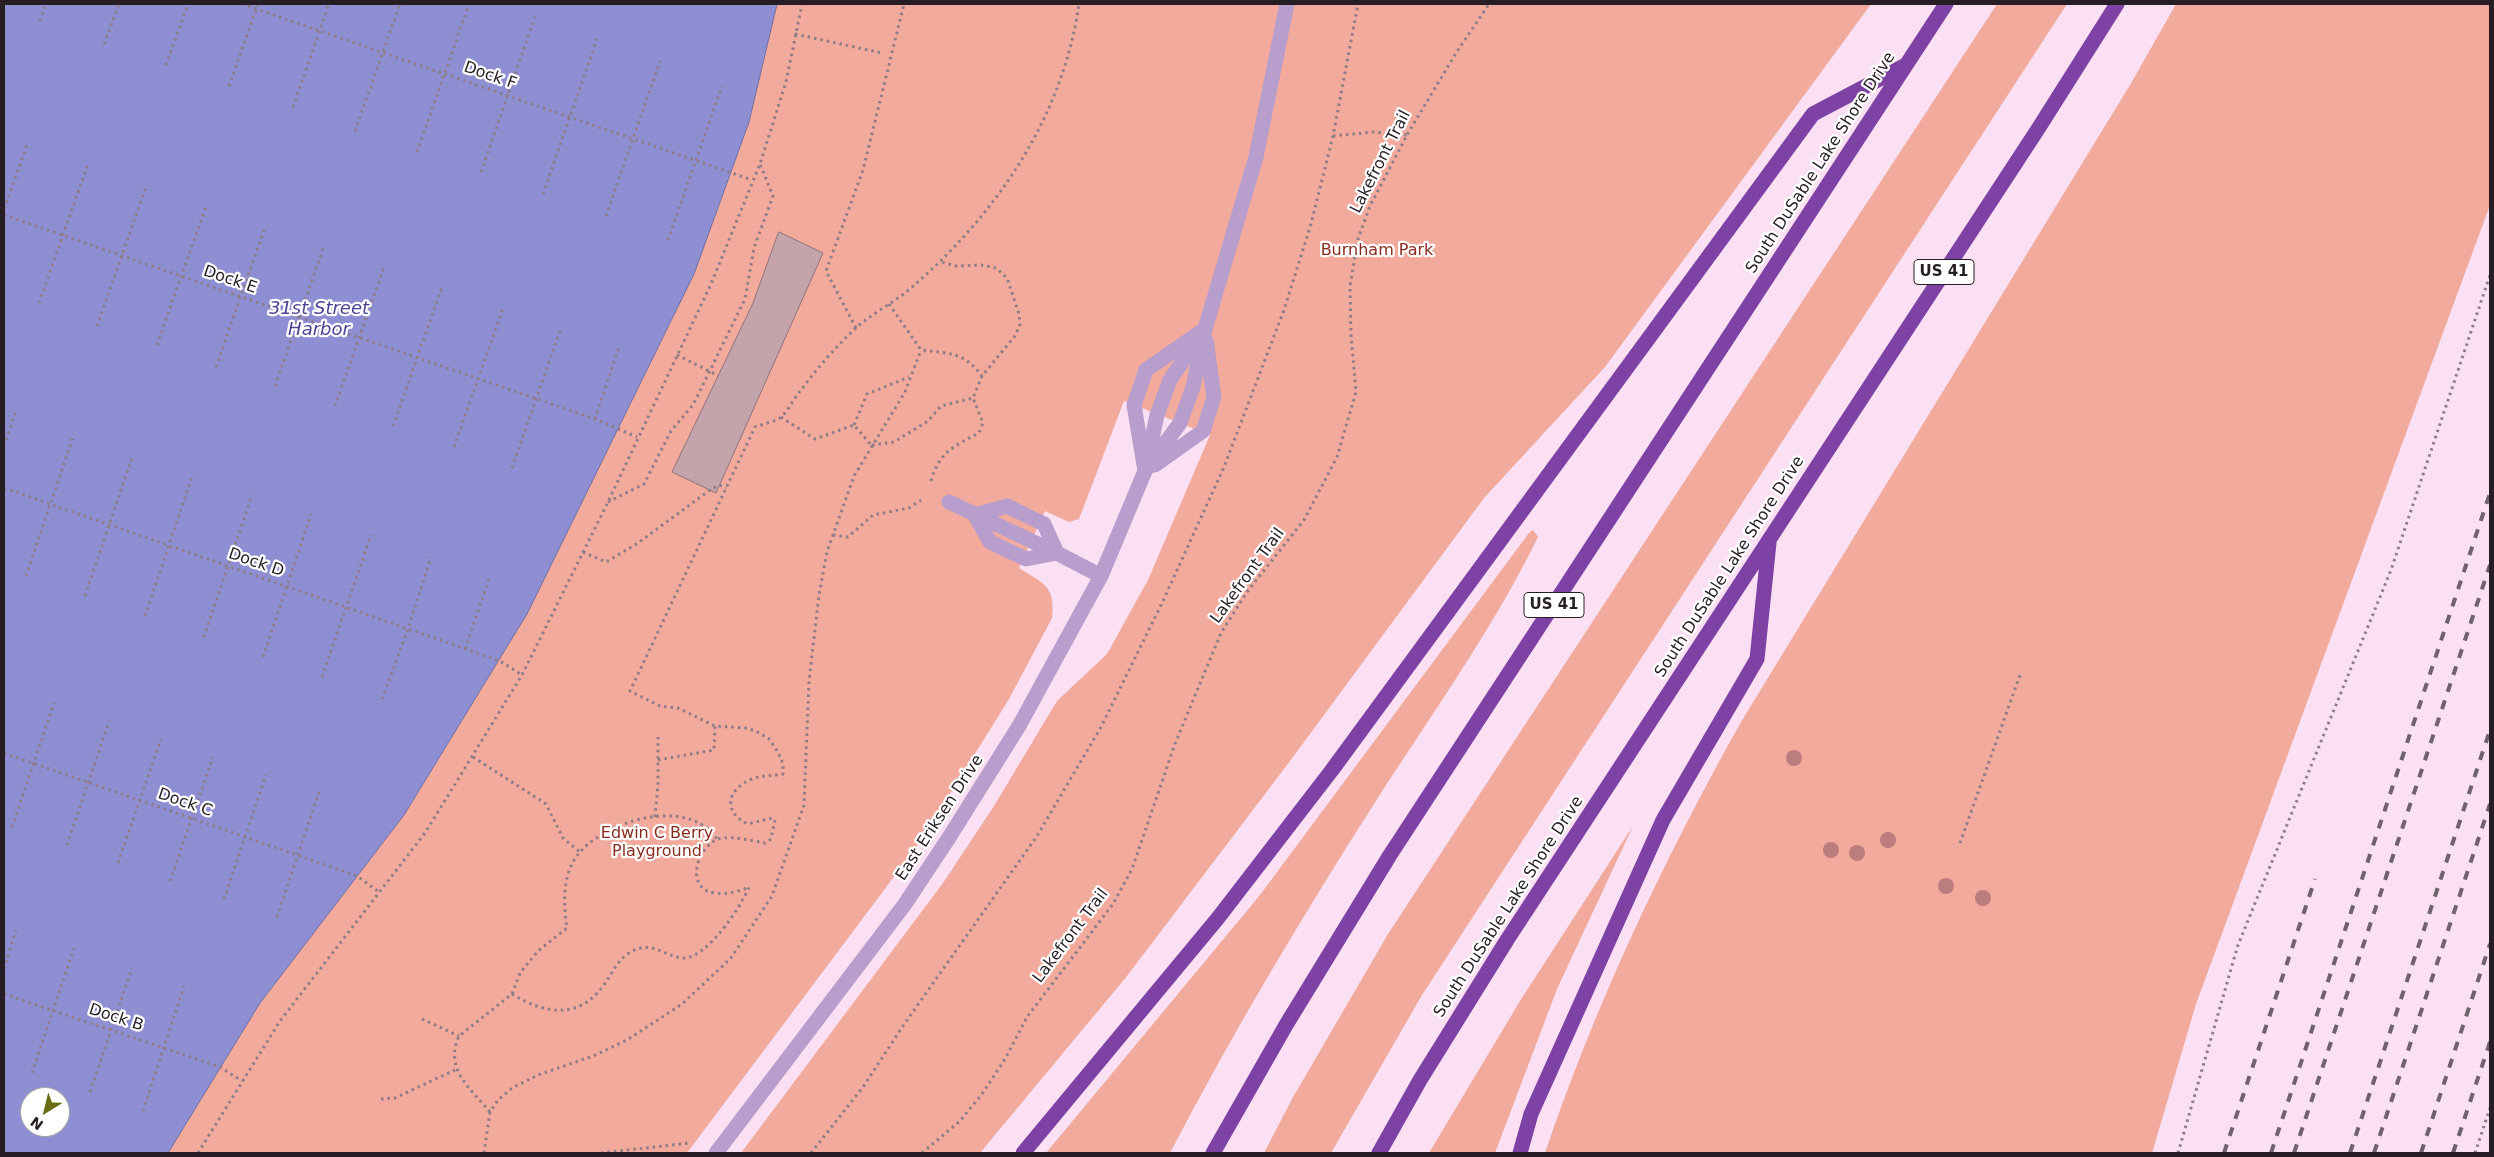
<!DOCTYPE html>
<style>
body{margin:0}
#map{position:relative;width:2494px;height:1157px;overflow:hidden;background:#fae0f2;font-family:"DejaVu Sans",sans-serif}
canvas{display:block}
.frame{position:absolute;inset:0;border:5px solid #261e24;pointer-events:none}
.north{position:absolute;left:20px;top:1087px;width:50px;height:50px;box-sizing:border-box;background:#fff;border:1px solid #a8a5a7;border-radius:50%;rotate:216deg;font-size:14px;font-weight:700;line-height:20px;text-align:center;color:#261e24}
.north::after{content:'';display:block;margin:auto;width:18px;height:22px;background:#686d12;clip-path:polygon(50% 0,100% 100%,50% 72%,0 100%)}
</style>
<div id="map">
<canvas width="2494" height="1157"></canvas>
<div class="frame"></div>
<div class="north">N</div>
</div>
<script>
const c = document.querySelector('canvas').getContext('2d');
c.lineJoin = 'round';
function paint(path, color) { c.fillStyle = color; c.fill(path, 'evenodd'); }
function trace(path, color, width, dash) { c.strokeStyle = color; c.lineWidth = width; c.lineCap = dash ? 'butt' : 'round'; c.setLineDash(dash || []); c.stroke(path); }
function write(font, color, halo, rows, align = 'center') {
  c.font = font + ' "DejaVu Sans",sans-serif'; c.lineWidth = 4.5; c.setLineDash([]); c.textBaseline = 'middle'; c.strokeStyle = halo; c.fillStyle = color; for (const [text, x, y, turn = 0] of rows) {
    c.save(); c.translate(x, y); c.rotate((+turn || 0) * Math.PI / 180); c.textAlign = isNaN(turn) ? turn : align; if (halo) c.strokeText(text, 0, 0); c.fillText(text, 0, 0); c.restore();
  }
}
const green = new Path2D(`
 M777 4H1871L1605 367 1484 498 1290 761 1127 976 980 1153H741L943 883 994 806 1057 701 1107 654 1148 580 1210 435 1124 401 1079 519 1069 522 1045 511 1019 568C1043 583 1056 586 1052 618L1009 699 920 842 687 1153H168L260 1003 404 815 527 614 694 274 749 122Z
 M1997 4H2067L1422 995 1331 1153H1264L1292 1099 1388 934Z
 M2176 4H2490V205L2196 1004 2152 1153H1545C1596 1003 1663 861 1741 722L2130 85Z
 M1533 530 1538 537C1492 631 1430 716 1374 804 1301 918 1232 1034 1170 1153H1046L1260 895 1529 533Z
 M1633 826 1557 989 1495 1153H1429L1520 1001Z`);
const water = new Path2D(`
 M4 4H777L749 122 694 274 527 614 404 815 260 1003 168 1153H4ZM30 1097H60V1127H30Z`);
const building = new Path2D(`
 M779 232 823 253 716 493 672 472 753 303Z`);
const path = new Path2D(`
 M242 4 752 180
 M40 21 46 4
 M795 34 882 53
 M104 44 119 4
 M166 65 188 4
 M229 86 258 4
 M293 107 329 4
 M355 131 400 4
 M1333 136 1373 132 1407 135
 M417 152 469 4
 M481 172 535 17
 M543 194 597 39
 M4 209 28 142
 M4 215 595 419 637 437
 M606 216 660 61
 M668 240 722 86
 M39 303 88 164
 M889 304 921 350C950 354 963 351 982 376
 M97 326 146 187
 M856 328 826 271 863 170 904 4
 M157 345 206 206
 M677 355 719 376
 M216 367 265 227
 M275 386 324 246
 M335 406 384 267
 M781 417 815 439 854 425 872 446
 M595 419 619 347
 M854 425 867 394 909 377
 M393 426 442 287
 M872 445 894 442 928 421 941 406 973 398 982 376 1015 336 1020 324 1019 314 1007 278 996 268 981 265 956 266 941 262
 M4 446 15 413
 M454 447 503 308
 M512 468 561 328
 M931 481C939 452 954 446 979 433L983 423 973 398
 M4 488 500 661 522 675
 M608 502 644 484 671 431 693 405 745 299 754 248 773 196 760 164
 M833 535 848 537 873 515 909 508 921 500
 M583 552 606 562 638 543 710 490 719 485 726 488
 M26 576 74 434
 M85 596 133 455
 M145 616 193 474
 M204 637 252 495
 M465 649 490 576
 M263 657 311 514
 M322 677 371 535
 M382 699 408 629 431 557
 M4 753 357 876 379 892
 M473 757 546 804 563 838 580 852
 M658 760 714 750 715 726
 M655 817 658 784V737
 M12 827 54 703
 M1960 843 2020 675
 M67 845 109 721
 M118 863 161 739
 M170 881 213 757
 M224 899 266 775
 M277 917 319 792
 M4 969 16 930
 M4 994 220 1067 242 1081
 M512 994C545 1014 578 1020 603 986 612 975 616 961 629 953 653 938 665 958 684 958 707 958 741 907 749 887 739 891 727 895 715 893 690 890 694 862 706 848 710 844 713 841 718 839 732 835 751 841 765 843L771 839 775 820 772 818 748 824C722 812 727 789 752 779 763 775 772 776 783 774V764L778 752 769 739 756 731 745 728 715 726 678 708 660 706 630 691 755 427C763 424 773 422 780 418 787 413 792 401 798 394 815 371 835 347 856 328 872 313 894 303 911 288 996 215 1063 117 1079 4
 M422 1019 459 1036
 M32 1073 74 948
 M90 1092 132 968
 M381 1099 395 1098 455 1070
 M143 1111 184 986
 M490 1112C470 1088 444 1069 459 1036L512 994 520 973 538 951 567 928C563 902 562 871 581 851 610 819 689 797 717 839
 M198 1153 280 1021 425 833 522 675 608 502 711 284 760 164 786 82 802 4
 M484 1153 490 1112 498 1100 512 1088 538 1075 593 1056 627 1040 682 1004 731 958 772 896 804 805 809 681 819 595 827 552 854 476 905 392 921 350
 M601 1153 690 1143
 M811 1153 863 1087 905 1023 1037 836 1101 727 1163 601 1224 467 1284 310 1311 224 1333 136 1358 4
 M922 1153 960 1121 982 1094 1005 1059 1027 1017 1113 904 1132 869 1175 744 1221 633 1247 592 1304 520 1337 457 1356 392 1351 335 1350 286 1358 239 1370 206 1407 135 1456 53 1489 4
 M2178 1153 2238 945 2391 570 2490 275
 M2475 1153 2490 1108`);
const service = new Path2D(`
 M1147 463 1157 415 1170 380 1200 336
 M1155 465 1203 431 1214 397 1206 340
 M1145 471 1180 423 1193 387 1205 329 1256 157 1287 4
 M1145 471 1134 405 1146 370 1205 329
 M949 502 1057 553 1101 576
 M975 515 1007 506 1044 524 1057 553
 M975 515 990 542 1026 559 1057 553`);
const minor = new Path2D(`
 M716 1153 905 904 950 836 1019 726 1101 576 1145 471`);
const motorway = new Path2D(`
 M1023 1153 1218 918 1332 770 1813 114 1906 65
 M1213 1153 1286 1025 1390 855 1946 4
 M1379 1153 1420 1080 1507 940 2038 129 2117 4
 M1520 1153 1531 1114 1663 820 1757 659 1769 543`);
const rail = new Path2D(`
 M2224 1153 2315 879
 M2271 1153 2490 493
 M2294 1153 2490 565
 M2350 1153 2490 730
 M2374 1153 2490 804
 M2421 1153 2490 944
 M2453 1153 2490 1042`);
const trees = [
 [1794,758],
 [1888,840],
 [1831,850],
 [1857,853],
 [1946,886],
 [1983,898]
];
const shields = [
 [1944,272,60],
 [1554,605,60]
];
const shieldNames = [
 ["US 41",1944,272],
 ["US 41",1554,605]
];
const streetNames = [
 ["Dock F",490,76,19],
 ["Lakefront Trail",1381,162,-63],
 ["South DuSable Lake Shore Drive",1821,163,-57],
 ["Dock E",230,280,19],
 ["Dock D",256,563,19],
 ["South DuSable Lake Shore Drive",1730,567,-57],
 ["Lakefront Trail",1248,576,-54],
 ["Dock C",185,803,19],
 ["East Eriksen Drive",940,818,-57],
 ["South DuSable Lake Shore Drive",1509,907,-57],
 ["Lakefront Trail",1071,936,-53],
 ["Dock B",116,1018,18]
];
const parkNames = [
 ["Burnham Park",1377,251],
 ["Edwin C Berry",657,834],
 ["Playground",657,852]
];
const waterNames = [
 ["31st Street",319,309],
 ["Harbor",319,330]
];
paint(green, '#f1aa9c');
paint(water, '#8e8fd2');
trace(water, '#6f6d9e', 1);
paint(building, '#c2a4aa');
trace(building, '#90747a', 1);
trace(path, '#8e7d89', 3, [2.5, 4]);
trace(service, '#b89ecc', 15);
trace(minor, '#b89ecc', 15);
trace(motorway, '#7e42a5', 15);
trace(rail, '#70626c', 4, [9, 9]);
c.fillStyle = '#bb7d7d';
for (const [x, y] of trees) { c.beginPath(); c.arc(x, y, 8, 0, 2 * Math.PI); c.fill(); }
for (const [x, y, w] of shields) { const box = new Path2D(); box.roundRect(x - w / 2, y - 12.5, w, 25, 4); c.fillStyle = '#fff'; c.fill(box); trace(box, '#261e24', 1); }
write('bold 15px', '#261e24', null, shieldNames);
write('16px', '#261e24', '#fff', streetNames);
write('16px', '#882c1d', '#fff', parkNames);
write('italic 18px', '#4a4495', '#fff', waterNames);
</script>
